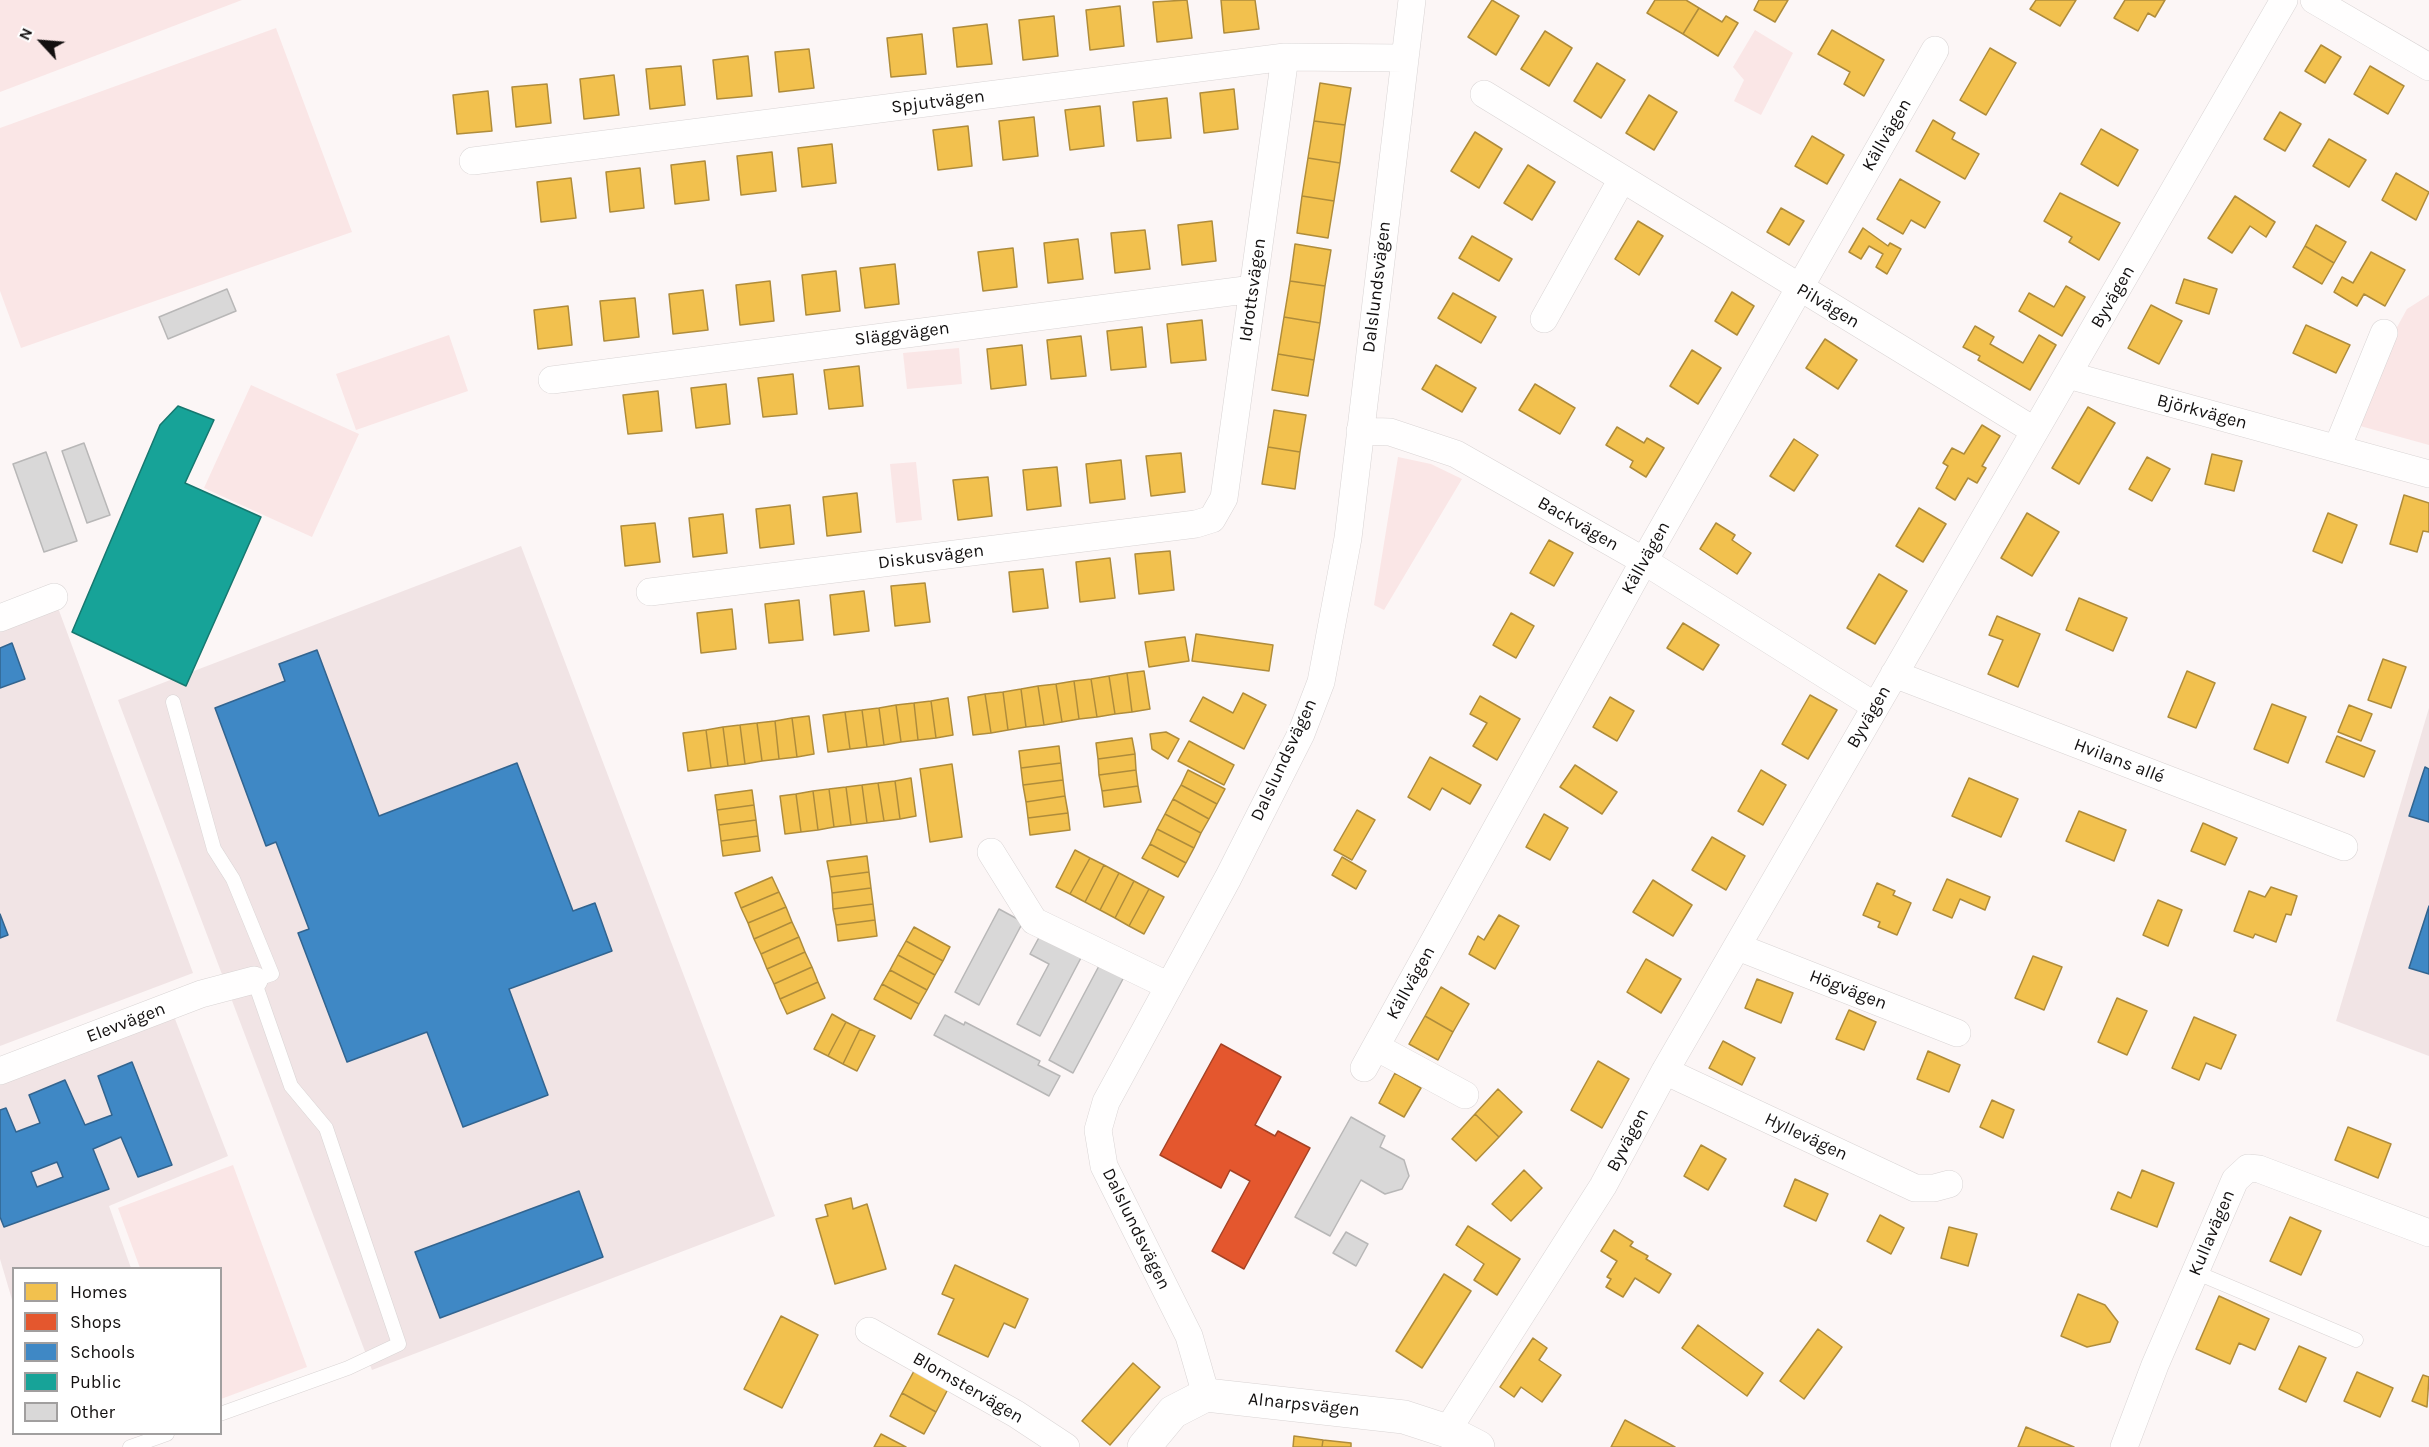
<!DOCTYPE html>
<meta charset="utf-8">
<style>
body{margin:0}
#map{position:relative;width:2429px;height:1447px;overflow:hidden;background:#fcf6f6;font-family:Karla,sans-serif}
canvas{display:block}
.legend{position:absolute;left:12px;top:1267px;width:210px;height:168px;box-sizing:border-box;background:#fff;border:2px solid #a19f9f;margin:0;padding:8px 10px;list-style:none;font-size:18px;color:#131010}
.legend li{display:flex;align-items:center;gap:12px;height:30px}
.legend b{width:30px;border:2px solid #a19f9f}
.north{position:absolute;left:12px;top:12px;width:60px;height:60px;-webkit-text-stroke:4px #fff;paint-order:stroke;rotate:296deg;font-size:16px;font-weight:700;line-height:24px;text-align:center;color:#131010}
.north::after{content:'';display:block;margin:auto;width:21px;height:27px;background:#131010;clip-path:polygon(50% 0,100% 100%,50% 72%,0 100%)}
</style>
<div id="map">
<canvas width="2429" height="1447"></canvas>
<ul class="legend">
<li><b style="height:16px;background:#f2c14e"></b>Homes</li>
<li><b style="height:16px;background:#e4572e"></b>Shops</li>
<li><b style="height:16px;background:#3f88c5"></b>Schools</li>
<li><b style="height:16px;background:#17a398"></b>Public</li>
<li><b style="height:16px;background:#d9d8d8"></b>Other</li>
</ul>
<div class="north">N</div>
</div>
<script>
const c = document.querySelector('canvas').getContext('2d');
c.lineJoin = 'round';
function paint(path, color) { c.fillStyle = color; c.fill(path, 'evenodd'); }
function trace(path, color, width, dash) { c.strokeStyle = color; c.lineWidth = width; c.lineCap = dash ? 'butt' : 'round'; c.setLineDash(dash || []); c.stroke(path); }
function write(font, color, halo, rows, align = 'center') {
  c.font = font + ' Karla,sans-serif'; c.lineWidth = 6; c.setLineDash([]); c.textBaseline = 'middle'; c.strokeStyle = halo; c.fillStyle = color; for (const [text, x, y, turn = 0] of rows) {
    c.save(); c.translate(x, y); c.rotate((+turn || 0) * Math.PI / 180); c.textAlign = isNaN(turn) ? turn : align; if (halo) c.strokeText(text, 0, 0); c.fillText(text, 0, 0); c.restore();
  }
}
const built = new Path2D(`
 M521 546 775 1216 372 1370 118 700Z
 M54 597 193 973 0 1046V617Z
 M2429 708V1056L2336 1021Z
 M170 1006 228 1156 109 1206 131 1268H14L13 1303 0 1259V1071Z`);
const green = new Path2D(`
 M0 0H242L0 92Z
 M276 28 352 232 21 348 0 291V128Z
 M1755 30 1793 53 1761 115 1734 101 1744 80 1733 67Z
 M2429 295V445L2353 424 2384 351 2407 309Z
 M449 335 468 391 356 430 336 374Z
 M959 348 962 384 907 389 903 353Z
 M251 385 359 434 312 537 204 488Z
 M1398 457 1431 464 1462 479 1384 610 1374 605Z
 M916 462 922 520 896 523 890 464Z
 M233 1165 307 1367 221 1399 220 1268H140L118 1208Z`);
const homes = new Path2D(`
 M1187 0 1192 38 1157 42 1153 2Z
 M1221 0H1255L1259 29 1224 33Z
 M1492 0 1519 16 1496 55 1468 37Z
 M1655 0H1686L1699 8 1683 34 1647 13Z
 M1759 0H1788L1775 22 1754 10Z
 M2036 0H2076L2060 26 2030 9Z
 M2125 0H2165L2155 17 2148 13 2138 31 2114 18Z
 M1120 6 1124 46 1090 50 1086 10Z
 M1699 8 1722 22 1726 16 1738 23 1718 56 1683 34Z
 M1054 16 1058 56 1023 60 1019 20Z
 M987 24 992 64 957 67 953 28Z
 M1832 30 1884 60 1864 96 1844 84 1850 72 1818 54Z
 M1545 31 1572 48 1549 86 1521 69Z
 M922 34 926 74 891 77 887 38Z
 M2321 45 2341 57 2325 83 2305 71Z
 M1990 48 2016 63 1986 115 1960 100Z
 M809 49 814 88 779 92 775 52Z
 M748 56 752 96 717 99 713 60Z
 M1597 63 1625 80 1601 118 1574 101Z
 M681 66 685 105 650 109 646 69Z
 M2370 66 2404 86 2388 114 2354 94Z
 M614 75 619 115 584 119 580 79Z
 M1320 83 1351 88 1345 125 1314 121Z
 M547 84 551 123 516 127 512 87Z
 M1234 89 1238 129 1204 133 1200 93Z
 M488 91 492 131 457 134 453 95Z
 M1649 95 1677 112 1654 150 1626 133Z
 M1167 98 1171 138 1137 141 1133 102Z
 M1100 106 1104 146 1070 150 1065 110Z
 M2280 112 2301 124 2285 151 2264 139Z
 M1034 117 1038 156 1003 160 999 121Z
 M1933 120 1955 133 1952 139 1979 154 1965 179 1916 151Z
 M1314 121 1345 125 1340 163 1308 158Z
 M968 126 972 166 938 170 933 130Z
 M2101 129 2138 150 2118 186 2081 164Z
 M1475 132 1502 149 1479 188 1451 171Z
 M1812 136 1844 155 1827 184 1795 166Z
 M2329 139 2366 160 2349 187 2313 166Z
 M832 144 836 183 802 187 798 148Z
 M772 152 776 191 741 195 737 156Z
 M1308 158 1340 163 1334 201 1302 196Z
 M705 161 709 200 675 204 671 165Z
 M1528 165 1555 182 1532 220 1504 203Z
 M640 168 644 208 610 212 606 172Z
 M2396 173 2429 192 2416 220 2382 200Z
 M571 178 576 218 541 222 537 182Z
 M1900 179 1940 202 1925 228 1911 220 1903 234 1877 219Z
 M2060 193 2120 223 2099 260 2069 242 2072 237 2044 221Z
 M1302 196 1334 201 1328 238 1297 233Z
 M2235 196 2275 222 2266 237 2250 226 2232 253 2208 238Z
 M1781 208 1804 221 1789 245 1767 232Z
 M1212 221 1216 261 1182 265 1178 225Z
 M1638 221 1663 236 1639 275 1615 259Z
 M2316 225 2346 242 2334 263 2305 246Z
 M1863 228 1888 246 1890 243 1901 249 1887 274 1876 267 1883 254 1869 246 1861 259 1849 252Z
 M1145 230 1150 269 1115 273 1111 233Z
 M1472 236 1512 259 1499 281 1459 258Z
 M1078 239 1083 279 1048 283 1044 243Z
 M1295 244 1331 250 1325 286 1290 281Z
 M2305 246 2334 263 2322 284 2293 267Z
 M1013 248 1017 287 983 291 978 252Z
 M2371 252 2405 270 2385 306 2364 294 2357 306 2334 292 2342 277 2353 283Z
 M895 264 899 304 865 308 860 268Z
 M836 271 840 311 806 315 802 275Z
 M2184 279 2217 289 2209 314 2176 303Z
 M770 281 774 321 740 325 736 285Z
 M1290 281 1325 286 1320 323 1284 317Z
 M2066 286 2085 297 2062 336 2019 311 2029 293 2054 307Z
 M703 290 708 330 673 334 669 294Z
 M1732 292 1754 306 1737 335 1715 321Z
 M1453 293 1496 317 1481 343 1438 318Z
 M635 298 639 337 604 341 600 301Z
 M2151 305 2182 321 2159 364 2128 348Z
 M568 306 572 345 538 349 534 310Z
 M1284 317 1320 323 1314 360 1278 354Z
 M1202 320 1206 360 1171 363 1167 324Z
 M2306 325 2350 345 2336 373 2293 353Z
 M1975 326 1994 337 1990 344 2023 363 2039 335 2056 345 2030 390 1978 360 1980 356 1963 347Z
 M1142 327 1146 367 1111 370 1107 331Z
 M1081 336 1086 376 1051 379 1047 340Z
 M1825 339 1857 360 1838 389 1806 368Z
 M1022 345 1026 385 991 389 987 349Z
 M1692 350 1721 368 1698 404 1670 386Z
 M1278 354 1314 360 1308 396 1272 390Z
 M1436 365 1476 388 1462 412 1422 389Z
 M859 366 863 406 829 409 824 370Z
 M793 374 797 414 763 417 758 378Z
 M726 384 730 424 696 428 691 388Z
 M1535 384 1575 408 1560 434 1519 410Z
 M658 391 662 431 628 434 623 395Z
 M2088 407 2115 423 2079 484 2052 468Z
 M1274 410 1306 415 1300 452 1268 447Z
 M1982 425 2000 436 1982 466 1986 468 1977 483 1968 478 1955 500 1936 488 1948 466 1943 463 1952 448 1964 454Z
 M1617 427 1644 443 1647 438 1664 448 1646 477 1630 467 1633 461 1606 445Z
 M1794 439 1818 455 1794 491 1770 476Z
 M1268 447 1300 452 1295 489 1262 484Z
 M1181 453 1185 492 1151 496 1146 456Z
 M2212 454 2242 461 2234 491 2205 484Z
 M2147 457 2170 469 2152 501 2129 489Z
 M1121 460 1125 499 1090 503 1086 464Z
 M1057 467 1061 506 1027 510 1023 470Z
 M988 477 992 516 958 520 953 480Z
 M857 493 861 532 827 536 823 497Z
 M2404 495 2429 503V532L2423 531 2417 552 2390 544Z
 M790 505 794 544 760 548 756 509Z
 M1919 508 1946 524 1923 562 1896 546Z
 M2027 513 2059 532 2032 576 2001 558Z
 M2328 513 2357 525 2342 563 2313 551Z
 M723 514 727 553 693 557 689 518Z
 M655 523 660 562 625 566 621 526Z
 M1716 523 1735 535 1732 540 1751 553 1737 574 1700 549Z
 M1549 540 1573 553 1554 586 1530 573Z
 M1170 551 1174 590 1139 594 1135 554Z
 M1110 558 1115 598 1080 602 1076 562Z
 M1043 569 1048 608 1013 612 1009 572Z
 M1879 574 1907 591 1875 644 1847 628Z
 M925 583 930 622 895 626 891 586Z
 M864 591 869 631 834 635 830 595Z
 M2079 598 2127 618 2113 651 2066 630Z
 M799 600 803 640 769 643 765 604Z
 M732 609 736 649 701 653 697 613Z
 M1511 613 1534 626 1516 658 1493 645Z
 M1997 616 2040 634 2018 687 1988 674 2003 640 1989 635Z
 M1683 623 1719 645 1703 670 1667 648Z
 M1196 634 1273 645 1269 671 1192 661Z
 M1185 637 1189 661 1149 667 1145 642Z
 M2383 659 2406 667 2391 708 2368 700Z
 M1144 671 1150 709 1132 712 1127 673Z
 M2187 671 2215 683 2196 728 2168 717Z
 M1127 673 1132 712 1115 714 1109 676Z
 M1109 676 1115 714 1097 717 1091 679Z
 M1091 679 1097 717 1079 719 1074 681Z
 M1074 681 1079 719 1062 722 1056 684Z
 M1056 684 1062 722 1044 725 1038 686Z
 M1038 686 1044 725 1026 727 1021 689Z
 M1021 689 1026 727 1008 730 1003 692Z
 M1003 692 1008 730 991 733 985 694Z
 M1243 693 1266 705 1244 749 1190 721 1203 697 1233 713Z
 M985 694 991 733 973 735 968 697Z
 M1810 695 1837 710 1808 759 1782 744Z
 M1480 696 1520 719 1497 760 1473 746 1487 723 1470 714Z
 M1610 697 1634 711 1617 741 1593 727Z
 M948 698 953 735 936 738 931 701Z
 M931 701 936 738 918 740 914 703Z
 M914 703 918 740 901 742 896 705Z
 M2272 704 2306 717 2288 763 2254 749Z
 M896 705 901 742 884 745 879 708Z
 M2349 705 2372 714 2361 741 2338 732Z
 M879 708 884 745 867 747 862 710Z
 M862 710 867 747 850 749 845 712Z
 M845 712 850 749 828 752 823 715Z
 M809 716 814 754 797 757 792 718Z
 M792 718 797 757 779 759 775 721Z
 M775 721 779 759 762 761 757 723Z
 M757 723 762 761 745 764 740 725Z
 M740 725 745 764 728 766 723 727Z
 M723 727 728 766 711 768 706 730Z
 M706 730 711 768 688 771 683 733Z
 M1166 732 1179 739 1168 759 1152 749 1150 734Z
 M2337 736 2375 751 2364 777 2326 762Z
 M1132 738 1135 754 1098 759 1096 743Z
 M1189 741 1234 765 1224 785 1178 761Z
 M1059 746 1061 763 1021 768 1019 751Z
 M1135 754 1136 770 1099 775 1098 759Z
 M1430 757 1481 785 1470 804 1442 788 1430 810 1408 797Z
 M1061 763 1063 780 1023 785 1021 768Z
 M952 764 962 837 930 842 920 769Z
 M1575 765 1617 792 1602 814 1560 787Z
 M1136 770 1138 786 1102 791 1099 775Z
 M1188 770 1225 789 1217 804 1181 785Z
 M1761 770 1786 785 1763 825 1738 811Z
 M911 778 916 816 900 819 895 781Z
 M1969 778 2018 799 2001 837 1952 816Z
 M1063 780 1065 796 1026 802 1023 785Z
 M895 781 900 819 884 821 878 783Z
 M878 783 884 821 867 823 862 785Z
 M862 785 867 823 851 825 846 787Z
 M1181 785 1217 804 1209 819 1173 799Z
 M1138 786 1141 802 1104 807 1102 791Z
 M846 787 851 825 834 827 829 789Z
 M829 789 834 827 818 830 813 791Z
 M752 790 754 805 717 810 715 795Z
 M813 791 818 830 801 832 796 794Z
 M796 794 801 832 785 834 780 796Z
 M1065 796 1068 813 1028 818 1026 802Z
 M1173 799 1209 819 1201 833 1165 814Z
 M754 805 756 820 719 825 717 810Z
 M1357 810 1375 820 1352 860 1334 850Z
 M2079 811 2126 830 2114 861 2066 841Z
 M1068 813 1070 830 1030 835 1028 818Z
 M1165 814 1201 833 1194 848 1157 829Z
 M1544 814 1568 828 1550 860 1526 847Z
 M756 820 758 836 721 841 719 825Z
 M2203 823 2237 838 2225 865 2191 851Z
 M1157 829 1194 848 1186 863 1150 844Z
 M758 836 760 851 723 856 721 841Z
 M1712 837 1745 856 1726 890 1692 870Z
 M1150 844 1186 863 1178 877 1142 858Z
 M1075 850 1090 858 1070 894 1056 887Z
 M867 856 869 872 830 877 827 861Z
 M1342 857 1366 871 1356 889 1332 875Z
 M1090 858 1104 865 1085 902 1070 894Z
 M1104 865 1119 873 1100 910 1085 902Z
 M869 872 871 888 832 893 830 877Z
 M1119 873 1134 881 1115 918 1100 910Z
 M772 877 779 892 741 908 735 893Z
 M1947 879 1990 897 1985 910 1960 899 1952 918 1933 910Z
 M1653 880 1692 905 1673 936 1633 912Z
 M1134 881 1149 889 1129 926 1115 918Z
 M1877 883 1895 891 1893 895 1911 903 1897 935 1878 927 1880 922 1863 915Z
 M2271 887 2297 896 2291 915 2286 914 2276 942 2255 934 2253 938 2234 931 2249 891 2265 897Z
 M871 888 873 904 833 909 832 893Z
 M1149 889 1164 897 1144 934 1129 926Z
 M779 892 786 907 748 923 741 908Z
 M2158 900 2182 910 2168 946 2143 935Z
 M873 904 875 920 836 925 833 909Z
 M786 907 792 922 754 939 748 923Z
 M1499 915 1519 926 1495 969 1469 954 1478 936 1484 940Z
 M875 920 877 936 838 941 836 925Z
 M792 922 799 937 761 954 754 939Z
 M914 927 950 947 943 961 906 941Z
 M799 937 805 952 767 969 761 954Z
 M906 941 943 961 935 975 898 955Z
 M805 952 812 967 774 984 767 969Z
 M898 955 935 975 927 990 890 970Z
 M2033 956 2062 967 2044 1010 2015 998Z
 M1646 959 1681 979 1661 1013 1627 992Z
 M812 967 818 982 780 999 774 984Z
 M890 970 927 990 919 1004 882 984Z
 M1757 979 1793 993 1781 1023 1745 1008Z
 M818 982 825 998 787 1014 780 999Z
 M882 984 919 1004 911 1019 874 999Z
 M1441 987 1469 1004 1453 1032 1425 1016Z
 M2117 998 2147 1011 2127 1055 2098 1042Z
 M1849 1010 1876 1022 1864 1050 1836 1039Z
 M832 1014 846 1022 828 1056 814 1049Z
 M1425 1016 1453 1032 1438 1060 1409 1044Z
 M2194 1017 2236 1035 2221 1069 2206 1063 2199 1080 2172 1068Z
 M846 1022 860 1029 843 1064 828 1056Z
 M860 1029 875 1036 857 1071 843 1064Z
 M1723 1041 1755 1058 1742 1085 1709 1068Z
 M1928 1051 1960 1065 1949 1092 1917 1079Z
 M1598 1061 1629 1079 1602 1128 1571 1110Z
 M1395 1073 1421 1088 1404 1117 1379 1103Z
 M1498 1089 1522 1112 1499 1137 1475 1114Z
 M1992 1100 2014 1110 2003 1138 1980 1127Z
 M1475 1114 1499 1137 1476 1161 1452 1139Z
 M2348 1127 2391 1144 2378 1178 2335 1160Z
 M1701 1145 1726 1159 1708 1190 1684 1176Z
 M1524 1170 1542 1188 1511 1221 1492 1204Z
 M2142 1170 2174 1183 2157 1227 2111 1209 2118 1192 2131 1198Z
 M1795 1179 1828 1194 1816 1221 1784 1206Z
 M851 1198 853 1209 867 1204 886 1269 835 1284 816 1219 828 1216 825 1205Z
 M1880 1215 1904 1228 1891 1254 1867 1241Z
 M2290 1217 2321 1231 2301 1275 2270 1261Z
 M1468 1226 1520 1259 1497 1295 1474 1280 1484 1264 1456 1245Z
 M1949 1227 1977 1234 1968 1266 1941 1258Z
 M1614 1230 1633 1242 1630 1246 1648 1256 1646 1259 1671 1274 1659 1293 1635 1278 1623 1297 1606 1287 1611 1279 1607 1277 1617 1261 1601 1251Z
 M955 1265 1028 1299 1015 1328 1004 1323 988 1357 938 1334 954 1299 942 1294Z
 M1444 1274 1471 1291 1422 1368 1396 1351Z
 M2078 1294 2105 1305 2118 1322 2110 1342 2087 1347 2061 1336Z
 M2219 1296 2269 1319 2255 1350 2239 1343 2230 1364 2196 1349Z
 M781 1316 818 1335 782 1408 744 1389Z
 M1698 1325 1763 1373 1747 1396 1682 1348Z
 M1818 1329 1842 1347 1804 1399 1780 1381Z
 M1533 1338 1547 1348 1539 1360 1561 1375 1542 1402 1521 1387 1514 1397 1500 1387Z
 M2299 1346 2326 1358 2306 1402 2279 1389Z
 M1133 1363 1160 1387 1110 1445 1082 1421Z
 M914 1371 948 1389 936 1412 902 1393Z
 M2357 1372 2393 1388 2380 1417 2344 1401Z
 M2423 1375 2429 1377 2427 1407 2412 1401Z
 M902 1393 936 1412 924 1434 890 1416Z
 M1625 1420 1675 1447H1611Z
 M2026 1427 2074 1447H2018Z
 M881 1434 906 1447H874Z
 M1294 1436 1323 1440 1322 1447H1293Z
 M1323 1440 1351 1443V1447H1322Z`);
const shops = new Path2D(`
 M1221 1044 1281 1077 1255 1125 1275 1136 1278 1131 1310 1148 1244 1269 1212 1251 1250 1181 1230 1170 1221 1188 1160 1155Z`);
const schools = new Path2D(`
 M12 643 25 679 0 688V648Z
 M317 650 379 816 517 763 573 911 595 903 612 951 509 989 548 1095 463 1127 427 1032 347 1062 298 933 309 929 276 842 266 846 215 708 285 681 279 664Z
 M2425 767 2429 769V822L2409 816Z
 M2429 906V974L2409 968Z
 M0 914 8 935 0 938Z
 M132 1062 172 1165 138 1177 121 1137 93 1149 109 1189 4 1227 0 1217V1110L6 1108 16 1132 40 1123 29 1095 65 1080 85 1125 112 1115 98 1076ZM57 1162 63 1177 37 1187 31 1172Z
 M579 1191 603 1257 440 1318 415 1252Z`);
const public = new Path2D(`
 M178 406 214 420 185 483 261 517 186 686 72 632 160 425Z`);
const building = new Path2D(`
 M227 289 236 311 168 339 159 317Z
 M84 443 110 515 87 523 62 451Z
 M46 452 77 541 44 552 13 464Z
 M999 909 1023 922 979 1005 955 992Z
 M1042 932 1083 954 1040 1036 1017 1024 1049 964 1030 954Z
 M1100 964 1124 977 1073 1073 1049 1060Z
 M945 1015 964 1025 965 1022 1040 1061 1038 1065 1060 1076 1049 1096 934 1035Z
 M1351 1117 1385 1136 1380 1147 1404 1160 1409 1176 1402 1189 1385 1194 1361 1180 1330 1236 1295 1217Z
 M1346 1232 1368 1244 1356 1266 1333 1253Z`);
const service = new Path2D(`
 M173 702 214 849 233 879 272 974 254 980 291 1086 326 1128 399 1344 348 1368 220 1414
 M2195 1272 2356 1340
 M130 1447 167 1434`);
const minor = new Path2D(`
 M2314 0 2429 67
 M1484 94 2035 431
 M473 161 1285 57 1404 58
 M1544 319 1622 179
 M2068 375 2429 474
 M552 380 1253 289
 M1360 431 1390 432 1456 454 1644 561 1875 706
 M2337 448 2384 333
 M650 592 1196 524 1212 519 1224 498 1285 57
 M0 618 54 597
 M1894 674 2344 847
 M991 852 1034 921 1169 986
 M1738 947 1957 1033
 M1376 1047 1465 1095
 M1364 1068 1644 561 1935 50
 M0 1071 201 994 254 980
 M1665 1071 1915 1188H1934L1949 1184
 M869 1331 1016 1414 1066 1447
 M1206 1395 1189 1336 1104 1166 1098 1130 1106 1102 1228 878 1301 734 1321 682 1348 538 1412 0
 M1447 1431 1603 1186 1665 1071 2284 0
 M2124 1447 2155 1365 2235 1180 2248 1168 2259 1169 2429 1233`);
const tertiary = new Path2D(`
 M1144 1447 1173 1412 1206 1395 1404 1417 1447 1431 1478 1447`);
const streetNames = [
 ["Spjutvägen",938,102,-7],
 ["Källvägen",1887,135,-60],
 ["Dalslundsvägen",1377,287,-83],
 ["Idrottsvägen",1253,290,-82],
 ["Byvägen",2113,297,-60],
 ["Pilvägen",1828,306,31],
 ["Släggvägen",902,334,-7],
 ["Björkvägen",2202,412,15],
 ["Backvägen",1578,524,30],
 ["Diskusvägen",931,557,-7],
 ["Källvägen",1646,558,-61],
 ["Byvägen",1869,717,-60],
 ["Dalslundsvägen",1284,760,-65],
 ["Hvilans allé",2119,761,21],
 ["Källvägen",1411,983,-61],
 ["Högvägen",1848,990,21],
 ["Elevvägen",126,1023,-21],
 ["Hyllevägen",1806,1137,25],
 ["Byvägen",1628,1140,-62],
 ["Dalslundsvägen",1136,1229,64],
 ["Kullavägen",2212,1233,-67],
 ["Blomstervägen",968,1388,30],
 ["Alnarpsvägen",1304,1405,6]
];
paint(built, '#f1e4e5');
paint(green, '#fae6e6');
paint(homes, '#f2c14e');
trace(homes, '#af8c3b', 1.5);
paint(shops, '#e4572e');
trace(shops, '#a54225', 1.5);
paint(schools, '#3f88c5');
trace(schools, '#32648f', 1.5);
paint(public, '#17a398');
trace(public, '#16776f', 1.5);
paint(building, '#d9d8d8');
trace(building, '#b8b7b7', 1.5);
trace(service, '#d9d4d4', 15);
trace(minor, '#d9d4d4', 28);
trace(tertiary, '#d9d4d4', 34);
trace(service, '#fffefe', 14);
trace(minor, '#fffefe', 27);
trace(tertiary, '#fffefe', 33);
write('18px', '#131010', '#fff', streetNames);
</script>
